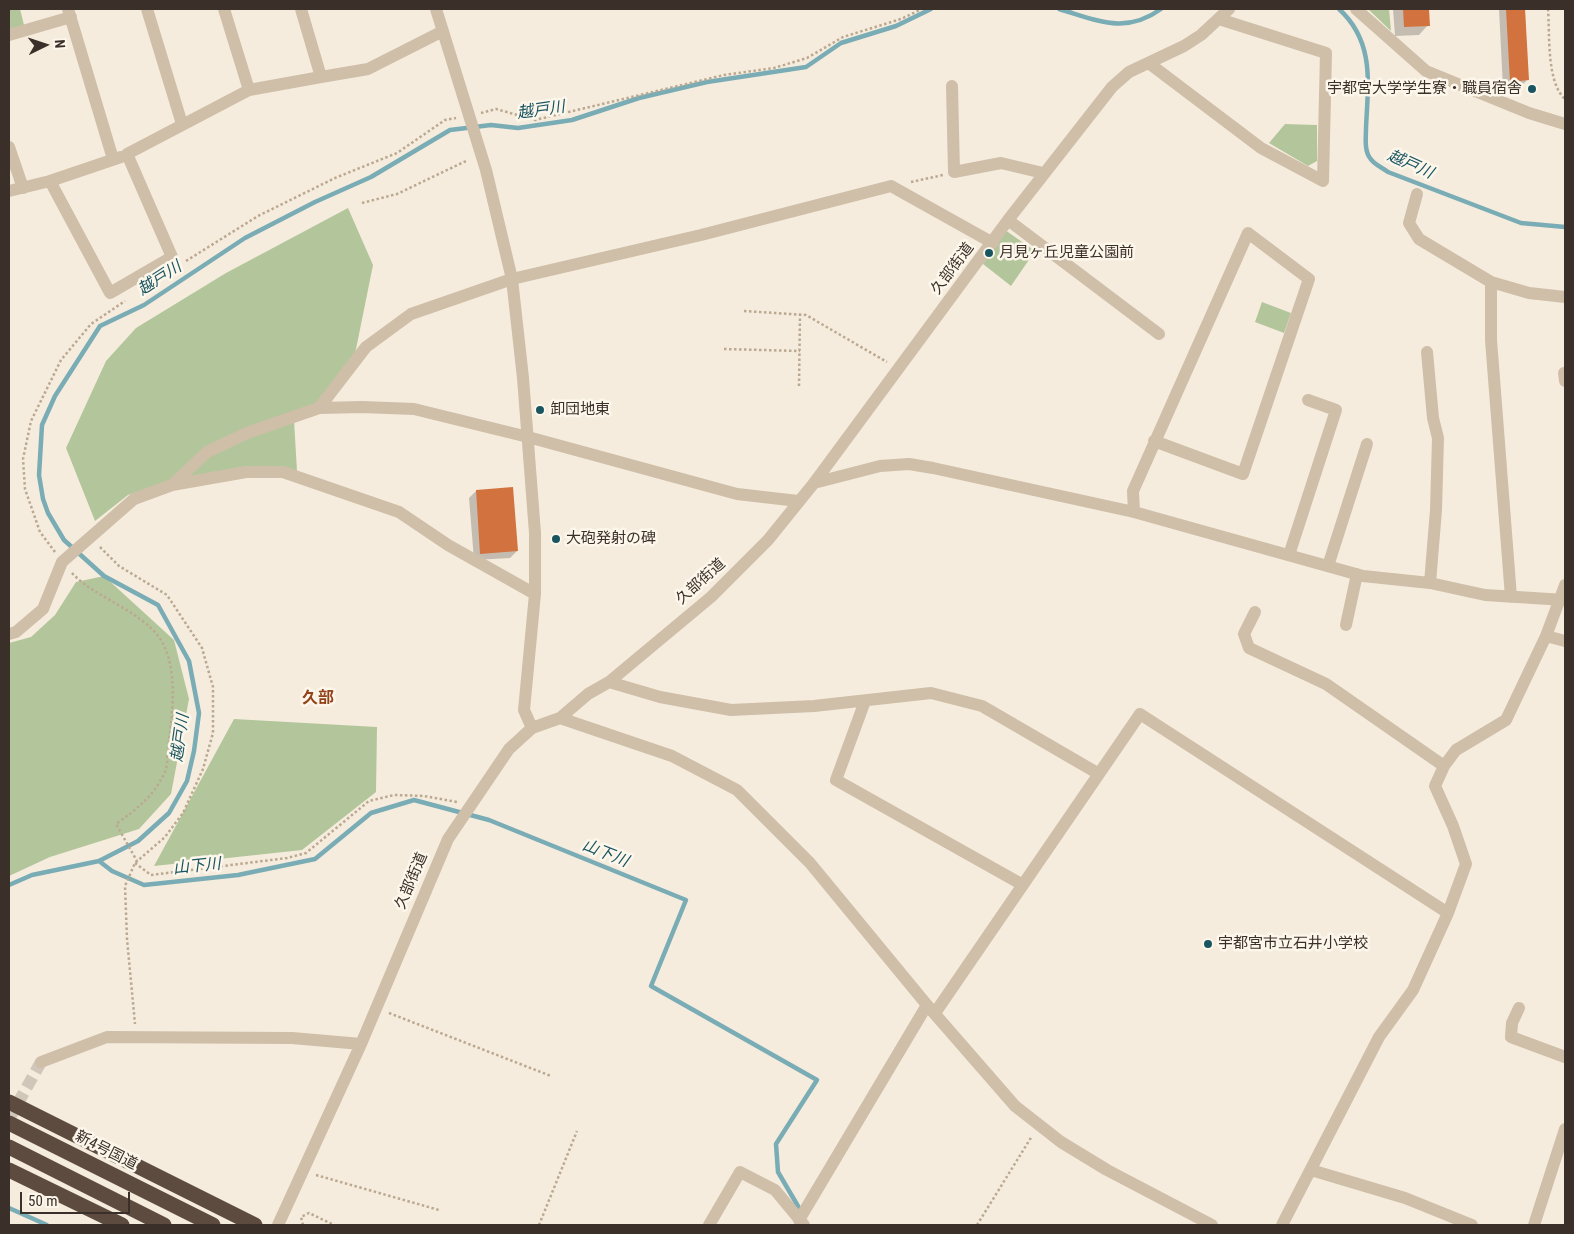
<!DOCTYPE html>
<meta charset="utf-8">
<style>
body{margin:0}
#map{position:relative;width:1574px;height:1234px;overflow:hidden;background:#f5ecdd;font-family:"Roboto Condensed",sans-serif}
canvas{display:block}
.frame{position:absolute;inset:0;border:10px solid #3b3029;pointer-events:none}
.north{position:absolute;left:20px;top:20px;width:50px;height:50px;-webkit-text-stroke:4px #fcf6eb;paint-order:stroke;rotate:86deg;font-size:14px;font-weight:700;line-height:20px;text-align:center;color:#3b3029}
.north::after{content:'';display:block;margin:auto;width:18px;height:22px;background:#3b3029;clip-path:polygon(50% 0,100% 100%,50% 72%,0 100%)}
.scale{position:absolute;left:20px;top:1192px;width:110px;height:22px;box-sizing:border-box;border:2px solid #3b3029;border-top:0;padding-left:6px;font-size:15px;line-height:18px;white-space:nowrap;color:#3b3029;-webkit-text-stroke:4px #fcf6eb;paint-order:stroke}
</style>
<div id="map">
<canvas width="1574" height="1234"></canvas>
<div class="frame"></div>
<div class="north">N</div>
<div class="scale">50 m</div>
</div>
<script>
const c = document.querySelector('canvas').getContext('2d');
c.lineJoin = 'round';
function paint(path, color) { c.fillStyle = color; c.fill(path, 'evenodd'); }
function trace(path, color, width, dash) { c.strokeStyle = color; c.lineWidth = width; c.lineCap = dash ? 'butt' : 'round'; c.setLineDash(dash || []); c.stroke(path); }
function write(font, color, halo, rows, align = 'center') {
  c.font = font + ' "Roboto Condensed","Noto Sans JP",sans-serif'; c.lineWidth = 5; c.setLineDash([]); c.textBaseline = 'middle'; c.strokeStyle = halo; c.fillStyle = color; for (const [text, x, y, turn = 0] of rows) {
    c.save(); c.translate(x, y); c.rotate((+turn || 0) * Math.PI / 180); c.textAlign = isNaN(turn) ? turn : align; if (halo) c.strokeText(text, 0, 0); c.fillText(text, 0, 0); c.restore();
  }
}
const green = new Path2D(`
 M9 9H20L24 25 9 30Z
 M1368 9H1389L1391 31Z
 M1285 124 1317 125V161L1308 166 1269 143Z
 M348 208 373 265 353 364 314 405 294 420 297 471 241 467 174 480 128 495 95 521 66 448 106 361 136 328 226 273Z
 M1005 230 1035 251 1011 286 983 264Z
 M1262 302 1291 313 1284 333 1255 322Z
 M104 576 174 640 189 699 171 794 139 829 50 857 9 876V643L31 637 55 615 76 582Z
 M234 719 377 727 376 792 302 850 154 866Z`);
const shadow = new Path2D(`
 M1393 9H1428V25L1419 35 1395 36Z
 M1499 9H1525L1527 80 1521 87 1503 88Z
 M476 491 517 551 510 558 474 560 469 498Z`);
const stream = new Path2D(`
 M1059 9C1097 20 1125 35 1161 9
 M1339 9C1375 42 1368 83 1366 128 1366 137 1364 150 1370 158 1373 164 1383 168 1388 172L1521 223 1565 227
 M99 861 112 871 144 885 238 875 315 859 371 813 414 800 489 820 686 900 651 986 817 1080 776 1144 778 1172 802 1213
 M9 885 32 875 99 861 138 841 169 813 187 781 194 751 199 713 189 661 158 605 104 576 64 540 48 513 43 499 39 475 42 425 55 396 100 326 144 305 245 238 315 202 371 177 450 130 491 125 518 128 572 120 639 98 707 82 806 67 841 43 896 26 931 9
 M9 1208 47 1225`);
const building = new Path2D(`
 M1403 9H1429L1430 26 1404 27Z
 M1506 9H1525L1529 80 1510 82Z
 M513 487 518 551 480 554 476 490Z`);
const minorTunnel = new Path2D(`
 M9 1119 41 1062`);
const path = new Path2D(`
 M1548 9C1550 33 1546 82 1565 99
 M481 113 496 109 535 120 724 75 774 68 807 58 843 37 901 19 922 9
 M911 182 943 175
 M362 203 397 194 468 160
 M186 261 258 216 335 178 397 153 445 120 456 118
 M744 311 806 315 887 362
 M724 349 800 351
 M799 386 800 314
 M100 547 119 566 167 595 202 648 213 687V733L203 769 183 813 165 837 135 863 125 886 127 939 135 1024
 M55 552 40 532 25 489 23 459 31 421 61 360 91 324 125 301
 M72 573C95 598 141 610 161 640 179 670 172 716 168 749 167 756 168 765 165 772 153 797 138 808 116 824L137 861
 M135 863 151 875 287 858 306 853 369 801 394 795 424 796 457 802
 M389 1013 551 1076
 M316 1175 439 1210
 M303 1225 301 1217 309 1213 334 1225
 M539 1225 577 1131
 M977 1225 1032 1136`);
const minor = new Path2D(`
 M68 9 113 159
 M147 9 182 124
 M224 9 249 90
 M301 9 321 77 368 69 443 31
 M436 9 486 170 512 279 523 378 535 533V594L524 710 532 728
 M1356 9 1426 71 1529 113 1565 124
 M9 35 71 17
 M1150 64 1261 148 1323 181 1326 53 1219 19
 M952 86 954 172 1001 163 1043 173
 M9 147 23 188
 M50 181 121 157
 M9 191 50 181 110 293 172 257 127 154 249 90 321 77
 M1417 194 1409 223 1419 239 1491 282 1529 293 1565 297
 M1008 220 1159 334
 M1491 282V340L1511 597
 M1427 352 1433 418 1438 438 1436 510 1430 583
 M1564 373 1565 381
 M319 408 366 347 411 314 512 279 701 235 891 186 993 243
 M814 483 880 466 909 464 933 468 1134 512 1363 576 1430 583 1485 595 1565 600
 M172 485 207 452 247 433 319 408 362 407 414 409 528 437 737 494 798 501
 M1134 512 1133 491 1248 233 1309 279 1243 474 1154 441
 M1289 555 1336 410 1308 400
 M1328 566 1367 444
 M1255 612 1244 634 1249 648 1326 684 1444 766
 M1346 625 1357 574
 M9 634 16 632 43 609 62 562 134 499 172 485 246 472H283L399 512 448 545 535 594
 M1546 636 1565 641
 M609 682 660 697 731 710 814 706 931 693 982 706 1099 774
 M865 701 836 780 1023 885
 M560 718 672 756 737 790 810 863 927 1005 1015 1106 1061 1142 1107 1170 1212 1225
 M1448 913 1466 864 1453 826 1435 786 1444 766 1456 750 1506 720 1546 636 1565 585
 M1519 1008 1512 1023 1511 1037 1565 1057
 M935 1013 1140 714 1448 913 1413 990 1379 1037 1282 1225
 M41 1062 107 1037 292 1038 361 1044
 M1311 1170 1405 1198 1472 1225
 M799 1220 927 1005
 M278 1225 361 1044 448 839 509 749 532 728 560 718 588 694 609 682 711 597 768 540 814 483 1008 220 1112 87 1129 72 1184 46 1201 35 1229 9
 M709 1225 740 1172 775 1190 804 1225
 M1534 1225 1565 1129`);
const highway = new Path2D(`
 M9 1102 255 1225
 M9 1123 213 1225
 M9 1147 164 1225
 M9 1170 122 1225`);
const markers = [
 [1532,89,5,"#195561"],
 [989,253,5,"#195561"],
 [540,410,5,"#195561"],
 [556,539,5,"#195561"],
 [1208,944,5,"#195561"]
];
const poiNames = [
 ["宇都宮大学学生寮・職員宿舎",1522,89,"right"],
 ["月見ヶ丘児童公園前",999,253],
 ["卸団地東",550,410],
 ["大砲発射の碑",566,539],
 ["宇都宮市立石井小学校",1218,944]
];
const streetNames = [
 ["久部街道",953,269,-53],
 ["久部街道",701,582,-42],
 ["久部街道",412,881,-67],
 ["新4号国道",106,1151,27]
];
const waterNames = [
 ["越戸川",541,111,-8],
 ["越戸川",1410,165,24],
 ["越戸川",160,279,-33],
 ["越戸川",181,738,-82],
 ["山下川",605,854,22],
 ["山下川",197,867,-6]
];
const neighbourhoodNames = [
 ["久部",318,699]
];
paint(green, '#b3c69b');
paint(shadow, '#0003');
trace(stream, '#79acb5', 4.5);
paint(building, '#d2723e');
trace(minorTunnel, '#d0c6b9', 12, [12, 6]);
trace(path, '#bba891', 2.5, [2.5, 2.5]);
trace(minor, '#cfbea8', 12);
trace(highway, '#5d4b3f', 15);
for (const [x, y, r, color] of markers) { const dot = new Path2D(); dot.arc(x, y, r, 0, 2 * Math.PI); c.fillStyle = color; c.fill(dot); trace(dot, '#fcf6eb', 2); }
write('15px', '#3b3029', '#fcf6eb', poiNames, 'left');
write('15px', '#3b3029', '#fcf6eb', streetNames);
write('italic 16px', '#195561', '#fcf6eb', waterNames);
write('bold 16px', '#934319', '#fcf6eb', neighbourhoodNames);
</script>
